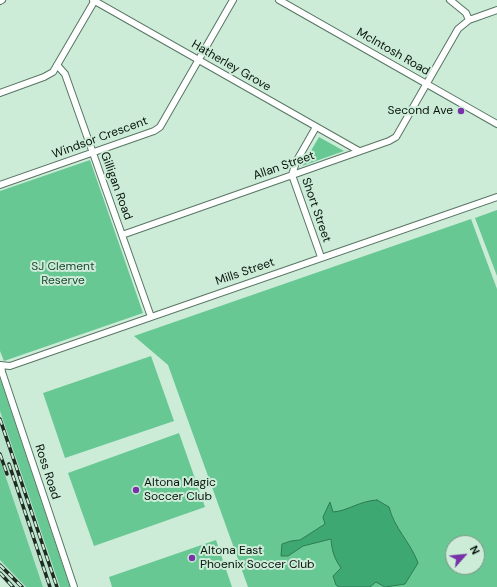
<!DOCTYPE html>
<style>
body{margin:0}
#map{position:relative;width:497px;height:587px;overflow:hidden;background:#ccecd8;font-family:"DM Sans",sans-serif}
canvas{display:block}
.north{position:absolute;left:445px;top:535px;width:40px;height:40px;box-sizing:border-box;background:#ccecd8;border:1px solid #7e9586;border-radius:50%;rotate:63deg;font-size:11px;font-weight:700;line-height:16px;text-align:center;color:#08130c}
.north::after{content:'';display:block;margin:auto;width:14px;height:18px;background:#7733a7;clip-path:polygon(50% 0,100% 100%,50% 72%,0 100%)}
</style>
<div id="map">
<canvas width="497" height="587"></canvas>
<div class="north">N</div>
</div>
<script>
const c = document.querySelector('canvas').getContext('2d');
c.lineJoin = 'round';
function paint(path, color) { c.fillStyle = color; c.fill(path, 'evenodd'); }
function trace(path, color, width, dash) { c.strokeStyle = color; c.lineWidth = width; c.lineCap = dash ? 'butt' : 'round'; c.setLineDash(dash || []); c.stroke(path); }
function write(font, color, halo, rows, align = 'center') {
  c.font = font + ' "DM Sans",sans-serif'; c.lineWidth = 4; c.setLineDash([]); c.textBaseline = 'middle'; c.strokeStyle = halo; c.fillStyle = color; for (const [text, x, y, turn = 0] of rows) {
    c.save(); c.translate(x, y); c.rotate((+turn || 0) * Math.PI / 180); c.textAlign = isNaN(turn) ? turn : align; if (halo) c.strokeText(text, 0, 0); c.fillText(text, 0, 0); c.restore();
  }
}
const built = new Path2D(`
 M0 411 28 493 60 587H43L40 578 0 460Z
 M0 560 14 573 26 587H10L0 577Z`);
const green = new Path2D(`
 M319 137 344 151 302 166Z
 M90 160 143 313 4 361 0 351V191Z
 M497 210V276L475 218Z
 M471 219 497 289V587H248L168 365 134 336ZM453 543H477V567H453Z
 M151 356 174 421 65 458 43 393Z
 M0 378 70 587H60L0 411Z
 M179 433 205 507 94 546 68 473Z
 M0 460 40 578 43 587H26L0 560Z
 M216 540 232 587H112L109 577Z`);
const water = new Path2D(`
 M377 500 389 507C394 528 411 543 418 563L405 584 385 587 376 582 370 587H339L336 585 333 576 341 568C334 558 332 551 331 539L303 546 288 556H281L282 544 291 541 300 540 325 524 323 517 330 502 333 512C348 511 359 501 377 500Z`);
const street = new Path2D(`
 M93 0 359 151
 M279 0 497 124
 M450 0 466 13 469 20
 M0 1 2 0
 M57 65 65 74 151 317
 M0 93 44 77 53 72 95 0
 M316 127 296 162 292 175 321 257
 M0 185 154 131 160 127 233 0
 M122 235 389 141 396 137 458 29 469 20 497 10
 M0 365 10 366 497 197
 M1 365 2 372 74 587`);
const rail = new Path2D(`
 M0 419 57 587
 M0 454 7 474
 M9 464 50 587
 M0 565 22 587
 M0 573 13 587`);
const markers = [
 [461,111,4,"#7733a7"],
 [136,490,4,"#7733a7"],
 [192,558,4,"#7733a7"]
];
const streetNames = [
 ["McIntosh Road",393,52,30],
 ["Hatherley Grove",231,66,30],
 ["Windsor Crescent",100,138,-20],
 ["Allan Street",284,166,-19],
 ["Gilligan Road",116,186,70],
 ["Short Street",316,210,71],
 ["Mills Street",245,272,-19],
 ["Ross Road",47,472,72]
];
const poiNames = [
 ["Second Ave",453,111,"right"],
 ["Altona Magic",144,483],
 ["Soccer Club",144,497],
 ["Altona East",200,551],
 ["Phoenix Soccer Club",200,565]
];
const parkNames = [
 ["SJ Clement",63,267],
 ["Reserve",63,281]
];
paint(built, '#bce3cb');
paint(green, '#67c893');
paint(water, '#3ea872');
trace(water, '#2e7b53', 1);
trace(street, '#587564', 8);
trace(street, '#fff', 6);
trace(rail, '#1e2b22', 3.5);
trace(rail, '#ccecd8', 2, [6]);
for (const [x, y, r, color] of markers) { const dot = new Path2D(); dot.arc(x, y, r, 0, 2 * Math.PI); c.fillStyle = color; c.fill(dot); trace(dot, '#ccecd8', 1.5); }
write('12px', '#08130c', '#ccecd8', streetNames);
write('12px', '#08130c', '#ccecd8', poiNames, 'left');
write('12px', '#1e4932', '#ccecd8', parkNames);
</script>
